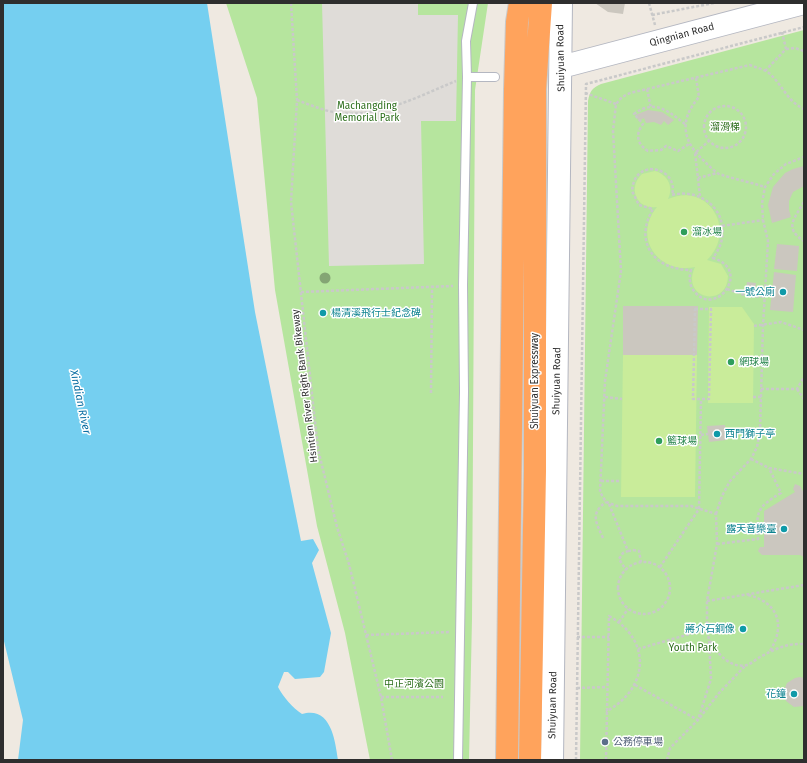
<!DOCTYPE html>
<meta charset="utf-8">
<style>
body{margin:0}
#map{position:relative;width:807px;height:763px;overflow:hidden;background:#efe9e1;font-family:"Fira Sans",sans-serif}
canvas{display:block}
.frame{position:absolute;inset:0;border:4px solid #2e2e2e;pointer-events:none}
</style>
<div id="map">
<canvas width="807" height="763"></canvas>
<div class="frame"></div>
</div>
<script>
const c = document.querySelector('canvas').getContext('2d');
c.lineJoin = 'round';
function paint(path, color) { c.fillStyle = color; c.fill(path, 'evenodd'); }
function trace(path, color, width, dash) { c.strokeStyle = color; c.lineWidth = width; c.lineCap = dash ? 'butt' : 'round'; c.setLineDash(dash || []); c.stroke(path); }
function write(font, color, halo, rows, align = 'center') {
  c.font = font + ' "Fira Sans","Noto Sans TC",sans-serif'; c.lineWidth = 3; c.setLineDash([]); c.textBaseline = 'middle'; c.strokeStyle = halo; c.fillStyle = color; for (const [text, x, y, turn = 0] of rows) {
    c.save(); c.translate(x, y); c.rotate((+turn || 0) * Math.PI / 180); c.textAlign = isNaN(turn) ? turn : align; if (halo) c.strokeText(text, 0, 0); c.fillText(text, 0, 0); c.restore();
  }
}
const green = new Path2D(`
 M226 3H488L475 90 472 619 469 760H370L345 633 317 526 275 290 257 98Z
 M804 30V760H580L588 101C590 91 592 88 601 84Z`);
const pitch = new Path2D(`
 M655 171C668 175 674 187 668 199 708 181 738 230 707 260L721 264 728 276C727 309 680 299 695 267 659 275 632 237 657 207 637 210 627 188 642 174Z
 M709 307H742L754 324 753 403H708Z
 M623 355H697L695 497H621Z`);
const plaza = new Path2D(`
 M322 3H418V15H458L456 121H421L424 264 329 266Z`);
const water = new Path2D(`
 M3 3H207L255 312 301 541 313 539 319 550 312 563 331 633 324 672 320 677 295 679 288 672H284L278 687C283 697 293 708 302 714 331 706 335 740 338 760H18L23 720 3 637Z`);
const building = new Path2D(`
 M595 3H625L623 14 608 12Z
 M648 110 662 112 674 120 668 125 664 121 661 125 654 122 646 123 644 118 639 121 635 115Z
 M804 166V186L793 192 789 201V210L791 217 772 223 768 205 773 187 785 173 793 169Z
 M777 244 799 246 797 271 774 269Z
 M774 272 796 275 793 312 770 310Z
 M747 282 756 283 755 290 746 289Z
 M623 306H698L697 355H623Z
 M725 425 726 440 709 442 707 426Z
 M795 484 800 486 804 493V557L800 555H762L758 551 760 547H764V511L795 492 793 489Z
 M800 677 804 678V706L794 707 786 701 783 692 787 683 795 678Z`);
const path = new Path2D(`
 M291 3 297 100 291 202 318 449 337 527 349 564 381 697 392 760
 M649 3 655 25
 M652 15 714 3
 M786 49 795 48 804 51
 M765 71 786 49 782 32
 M696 78 699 97C678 121 683 142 705 162 709 166 714 171 719 174 734 179 750 182 765 187
 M647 89 651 108
 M585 93 616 104
 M297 100C310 105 325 111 338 113 379 118 419 96 456 81
 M704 127a21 21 0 1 1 42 0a21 21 0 1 1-42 0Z
 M685 124C669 112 655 98 634 114L643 124C635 134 637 144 648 151L661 150 666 146 678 151 689 144
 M650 169C665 169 676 180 672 195 699 188 727 208 722 238 721 246 717 252 713 258 753 270 715 319 694 291 689 285 689 277 691 270 655 270 633 243 653 209L639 205 632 191C633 179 638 171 650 169Z
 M698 178 717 173
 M700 196 695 153 709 141
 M804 202C795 218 783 228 804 241
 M722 226 763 220
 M727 289 748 296 764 297
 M301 292 453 286
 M695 309H711L709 399H693Z
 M754 326 781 322 804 330
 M804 359V360
 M761 389H797L804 377
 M797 389 804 399
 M431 393 432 287
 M605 397 622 399
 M753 397H761
 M726 433 760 431
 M701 435 708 434
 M751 459 769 468 804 474
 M601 481H621
 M609 504 628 551 623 553 619 559 626 570
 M716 514 722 496 730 481 751 459 757 447 760 431 763 326 768 241 763 220 762 203 765 187 774 174 786 164 804 157
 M603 538C597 524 589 514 606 502
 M717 544 758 539C756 511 757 507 781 493L769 468
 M628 551 633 550 639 551 641 562
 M618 588a26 26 0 1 1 52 0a26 26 0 1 1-52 0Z
 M660 567 699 509 701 399
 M748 595C778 602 786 625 770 651
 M707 601 804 585
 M609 616C652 640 649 688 607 711Z
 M619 622 628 609
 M366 635 450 632
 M577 637H609
 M710 641C717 653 730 669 747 665 751 664 756 659 760 657 775 649 787 643 804 644
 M638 649 707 629
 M635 685 698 720 719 693 746 665
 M577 688 607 687
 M381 697H443
 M576 760 586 84 804 27
 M606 760 607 711
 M667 760 670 748 698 720 711 679 709 640 707 629V601L717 544 716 514 691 506H617L606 502 600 492 605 381 621 271 613 131 616 104 622 97 630 93 750 65C757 68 765 69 770 74 783 86 787 101 804 109`);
const lane = new Path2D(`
 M473 3 466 41 467 77H495
 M458 760 464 392 463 285 467 77`);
const secondary = new Path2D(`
 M561 67 804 3
 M552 760 561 3`);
const highway = new Path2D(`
 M507 760 515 90 517 22 520 3
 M530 760 535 471V89L541 3`);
const trees = [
 [325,278]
];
const markers = [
 [684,232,4,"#2e9e5b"],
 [783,292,4,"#0f9aa8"],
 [323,313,4,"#0f9aa8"],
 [731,362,4,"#2e9e5b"],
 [717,434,4,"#0f9aa8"],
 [659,441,4,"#2e9e5b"],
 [784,529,4,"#0f9aa8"],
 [743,629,4,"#0f9aa8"],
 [794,694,4,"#0f9aa8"],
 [605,742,4,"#5c6f8a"]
];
const streetNames = [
 ["Qingnian Road",682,35,-15],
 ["Shuiyuan Road",561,58,-91],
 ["Shuiyuan Expressway",535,381,-90],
 ["Shuiyuan Road",557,381,-89],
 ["Hsintien River Right Bank Bikeway",305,386,-97],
 ["Shuiyuan Road",553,705,-89]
];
const parkNames = [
 ["Machangding",367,106],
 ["Memorial Park",367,118],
 ["溜滑梯",725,127],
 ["Youth Park",693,648],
 ["中正河濱公園",414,684]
];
const leisureNames = [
 ["溜冰場",692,232],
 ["網球場",739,362],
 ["籃球場",667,441]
];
const cultureNames = [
 ["一號公廁",775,292],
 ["楊清溪飛行士紀念碑",331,313,"left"],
 ["西門獅子亭",725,434,"left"],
 ["露天音樂臺",776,529],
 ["蔣介石銅像",735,629],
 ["花鐘",786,694]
];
const serviceNames = [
 ["公務停車場",613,742]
];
const waterNames = [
 ["Xindian River",80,402,78]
];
paint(green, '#b6e59e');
paint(pitch, '#c9ec9a');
paint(plaza, '#dfdcd8');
paint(water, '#75cff0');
paint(building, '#cbc7bf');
trace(lane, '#b4b7c1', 10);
trace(secondary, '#b4b7c1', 24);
trace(highway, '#c9c9c9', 24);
trace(path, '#c9c9c9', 2.5, [3, 2]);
trace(lane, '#fff', 8);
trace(secondary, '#fff', 22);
trace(highway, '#ffa35c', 22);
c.fillStyle = '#84a574';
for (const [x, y] of trees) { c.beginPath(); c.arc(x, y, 5.5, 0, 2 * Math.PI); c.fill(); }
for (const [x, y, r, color] of markers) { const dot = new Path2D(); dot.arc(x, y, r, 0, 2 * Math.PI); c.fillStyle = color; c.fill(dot); trace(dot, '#fff', 1.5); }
write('10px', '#2e2e2e', '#fff', streetNames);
write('10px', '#2c6e1b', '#fff', parkNames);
write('10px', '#27864d', '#fff', leisureNames, 'left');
write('10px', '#0d838f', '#fff', cultureNames, 'right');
write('10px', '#4e5e75', '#fff', serviceNames, 'left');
write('italic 11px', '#0d6fa3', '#fff', waterNames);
</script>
